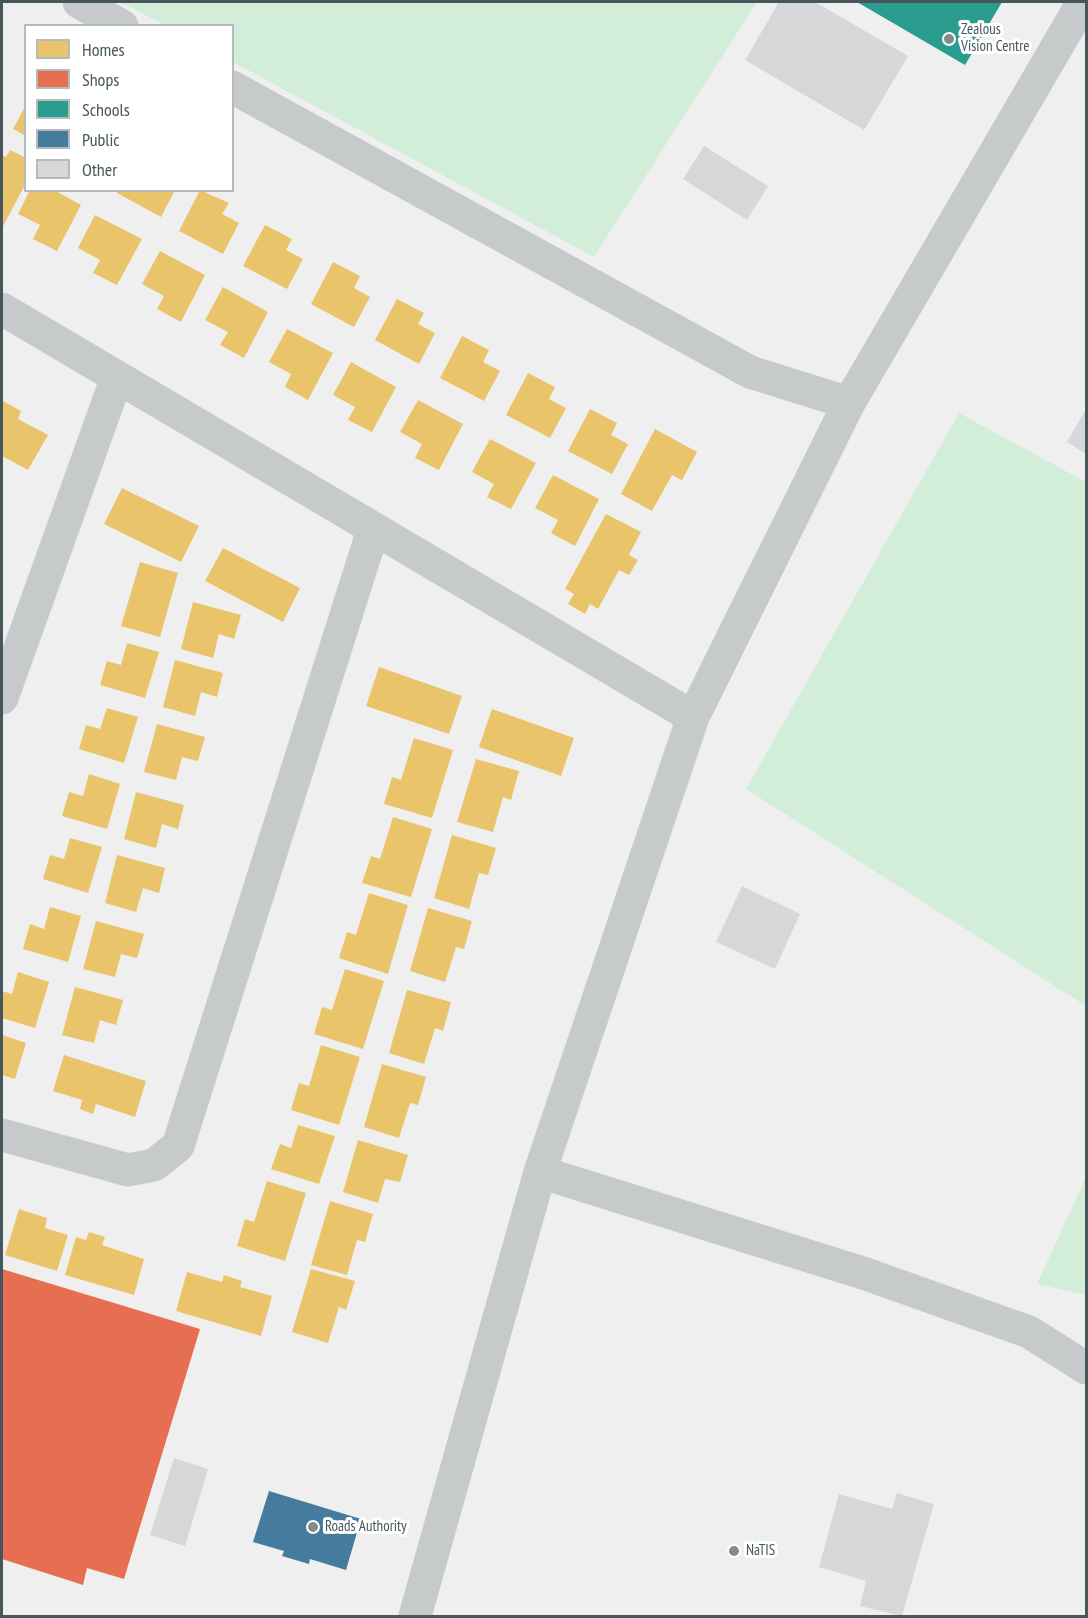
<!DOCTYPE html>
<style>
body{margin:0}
#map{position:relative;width:1088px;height:1618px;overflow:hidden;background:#f0efef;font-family:"PT Sans Narrow",sans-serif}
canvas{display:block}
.frame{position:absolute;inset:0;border:3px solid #46565b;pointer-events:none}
.legend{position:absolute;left:24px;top:24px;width:210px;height:168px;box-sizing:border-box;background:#fff;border:2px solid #b5bbbd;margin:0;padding:8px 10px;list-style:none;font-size:18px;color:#46565b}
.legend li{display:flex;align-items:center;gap:12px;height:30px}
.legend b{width:30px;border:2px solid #b5bbbd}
</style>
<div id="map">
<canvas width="1088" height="1618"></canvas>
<div class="frame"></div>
<ul class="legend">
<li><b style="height:16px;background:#e9c46a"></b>Homes</li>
<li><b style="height:16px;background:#e76f51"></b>Shops</li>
<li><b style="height:16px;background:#2a9d8f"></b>Schools</li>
<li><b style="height:16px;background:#457b9d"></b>Public</li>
<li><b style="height:16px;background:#d6d7d8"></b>Other</li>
</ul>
</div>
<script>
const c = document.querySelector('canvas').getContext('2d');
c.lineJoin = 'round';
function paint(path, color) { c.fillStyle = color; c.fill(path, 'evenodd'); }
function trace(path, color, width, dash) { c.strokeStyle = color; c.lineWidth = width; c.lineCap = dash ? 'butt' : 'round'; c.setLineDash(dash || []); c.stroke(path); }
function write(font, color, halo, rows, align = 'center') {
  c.font = font + ' "PT Sans Narrow",sans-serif'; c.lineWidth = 6; c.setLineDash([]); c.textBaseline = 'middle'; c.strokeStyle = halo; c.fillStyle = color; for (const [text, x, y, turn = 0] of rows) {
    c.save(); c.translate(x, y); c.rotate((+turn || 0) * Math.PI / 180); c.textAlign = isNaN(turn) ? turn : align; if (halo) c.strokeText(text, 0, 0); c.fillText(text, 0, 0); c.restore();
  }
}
const green = new Path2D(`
 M120 2H757L594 257 233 62 232 26 165 25Z
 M959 413 1086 482V1006L746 789Z
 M1086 1177V1295L1037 1284Z`);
const homes = new Path2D(`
 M26 105V136L13 129Z
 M10 150 26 158V183L2 228V155L6 157Z
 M30 190H54L81 205 57 251 33 239 40 225 18 214Z
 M118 190H175L161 217 117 193Z
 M200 190 229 203 222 214 239 223 223 254 179 231Z
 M95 215 142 239 117 285 93 273 100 260 78 248Z
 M265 225 292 239 286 250 303 259 287 289 243 266Z
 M160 251 205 275 181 322 157 309 164 296 142 284Z
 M333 262 360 276 354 288 370 297 354 327 311 304Z
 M223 287 268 312 244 358 220 345 228 332 205 320Z
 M397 299 424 313 418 324 435 333 419 364 375 340Z
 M287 329 333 353 308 400 285 387 291 374 269 362Z
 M462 336 489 350 483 362 500 371 484 401 440 378Z
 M351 362 396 387 372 432 348 420 355 407 333 395Z
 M528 373 555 387 549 399 566 408 550 438 506 415Z
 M418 400 463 424 439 470 415 458 422 444 400 432Z
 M3 401 21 411 18 419 48 435 28 470 2 456Z
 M590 409 617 423 611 435 628 444 612 474 568 451Z
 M655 429 697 452 682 480 672 475 652 511 621 494Z
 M490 439 536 463 511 509 487 497 494 484 472 472Z
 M553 475 599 499 575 546 551 533 558 520 535 508Z
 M122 488 199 526 181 562 104 524Z
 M606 514 641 532 629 555 638 560 629 575 619 570 598 609 590 604 585 614 568 604 574 594 565 589Z
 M223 548 300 588 283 622 205 581Z
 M140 562 178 573 160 637 121 626Z
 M193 602 241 615 234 639 219 634 213 658 181 649Z
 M127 643 159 652 145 698 100 685 107 661 121 665Z
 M175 660 223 673 217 697 201 692 195 716 163 707Z
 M379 667 462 696 449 734 366 706Z
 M107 708 138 717 124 763 79 749 86 725 100 729Z
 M492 709 574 738 561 776 479 747Z
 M157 724 205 737 198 761 182 757 176 780 144 772Z
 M414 738 453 750 432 818 384 804 392 777 401 780Z
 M476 759 519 771 511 800 503 797 493 832 457 822Z
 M89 774 120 784 107 829 62 816 69 792 83 796Z
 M136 792 184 805 178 829 162 824 156 848 124 839Z
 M393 817 432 829 411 897 362 883 371 856 380 859Z
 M452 835 496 848 488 875 479 873 469 909 434 898Z
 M70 838 102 847 88 893 43 879 50 855 64 859Z
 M117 855 165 868 159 893 143 888 136 912 105 903Z
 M369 893 408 905 388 974 339 958 347 932 356 935Z
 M50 907 81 916 68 962 23 949 30 924 44 929Z
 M428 908 472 921 464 949 456 947 445 982 410 971Z
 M96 921 144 934 137 958 121 954 115 977 83 969Z
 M345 969 384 981 363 1049 314 1034 322 1007 332 1010Z
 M18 972 49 982 35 1028 2 1018V991L12 994Z
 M75 987 123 1000 116 1025 100 1020 94 1043 62 1035Z
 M407 990 451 1002 443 1031 435 1028 424 1064 389 1053Z
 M2 1035 26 1043 15 1079 2 1075Z
 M321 1045 360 1057 339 1125 291 1110 299 1083 309 1086Z
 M64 1055 146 1081 135 1117 96 1104 93 1114 80 1109 82 1100 53 1091Z
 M382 1064 426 1077 418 1105 410 1103 399 1138 364 1127Z
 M298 1125 335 1136 319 1184 271 1169 280 1144 291 1148Z
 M358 1140 408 1155 400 1182 385 1179 378 1203 343 1192Z
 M267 1181 306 1193 285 1261 237 1246 245 1219 254 1222Z
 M330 1201 373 1214 365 1242 357 1240 347 1275 311 1265Z
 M19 1209 47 1218 45 1228 68 1235 57 1271 5 1255Z
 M89 1232 105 1237 102 1245 144 1259 134 1295 65 1275 76 1237 86 1240Z
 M311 1269 355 1281 346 1310 339 1307 328 1343 292 1332Z
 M187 1272 222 1282 224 1275 242 1281 240 1287 272 1296 261 1336 176 1311Z`);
const shops = new Path2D(`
 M2 1269 200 1329 124 1579 87 1568 83 1585 2 1559Z`);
const schools = new Path2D(`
 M857 2H1002L965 65Z`);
const public = new Path2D(`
 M269 1491 361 1519 346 1570 310 1559 309 1564 282 1556 284 1551 253 1542Z`);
const building = new Path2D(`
 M779 2H815L908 56 864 130 745 60Z
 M704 146 768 186 747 220 683 179Z
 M1086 409V454L1067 442Z
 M742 886 800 914 775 969 716 942Z
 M174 1458 208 1469 185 1546 150 1535Z
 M897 1493 934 1504 902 1616 860 1606 866 1581 819 1567 839 1494 892 1509Z`);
const minor = new Path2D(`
 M79 2 122 26
 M232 87 750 372 849 403
 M2 309 693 717
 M2 698 117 377
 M2 1135 128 1170 154 1165 178 1146 373 530
 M540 1172 866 1274 1029 1332 1086 1368
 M415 1616 540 1172 693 717 849 403 1083 2`);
const markers = [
 [949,39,6,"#828c8f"],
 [313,1527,6,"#828c8f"],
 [734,1551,6,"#828c8f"]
];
const poiNames = [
 ["Zealous",961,30],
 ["Vision Centre",961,47],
 ["Roads Authority",325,1527],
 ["NaTIS",746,1551]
];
paint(green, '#d3eed8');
paint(homes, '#e9c46a');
paint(shops, '#e76f51');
paint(schools, '#2a9d8f');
paint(public, '#457b9d');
paint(building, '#d6d7d8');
trace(minor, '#c7cacb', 33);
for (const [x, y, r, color] of markers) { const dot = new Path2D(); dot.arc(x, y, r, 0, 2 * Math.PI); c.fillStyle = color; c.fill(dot); trace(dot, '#fff', 2); }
write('15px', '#46565b', '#fff', poiNames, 'left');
</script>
